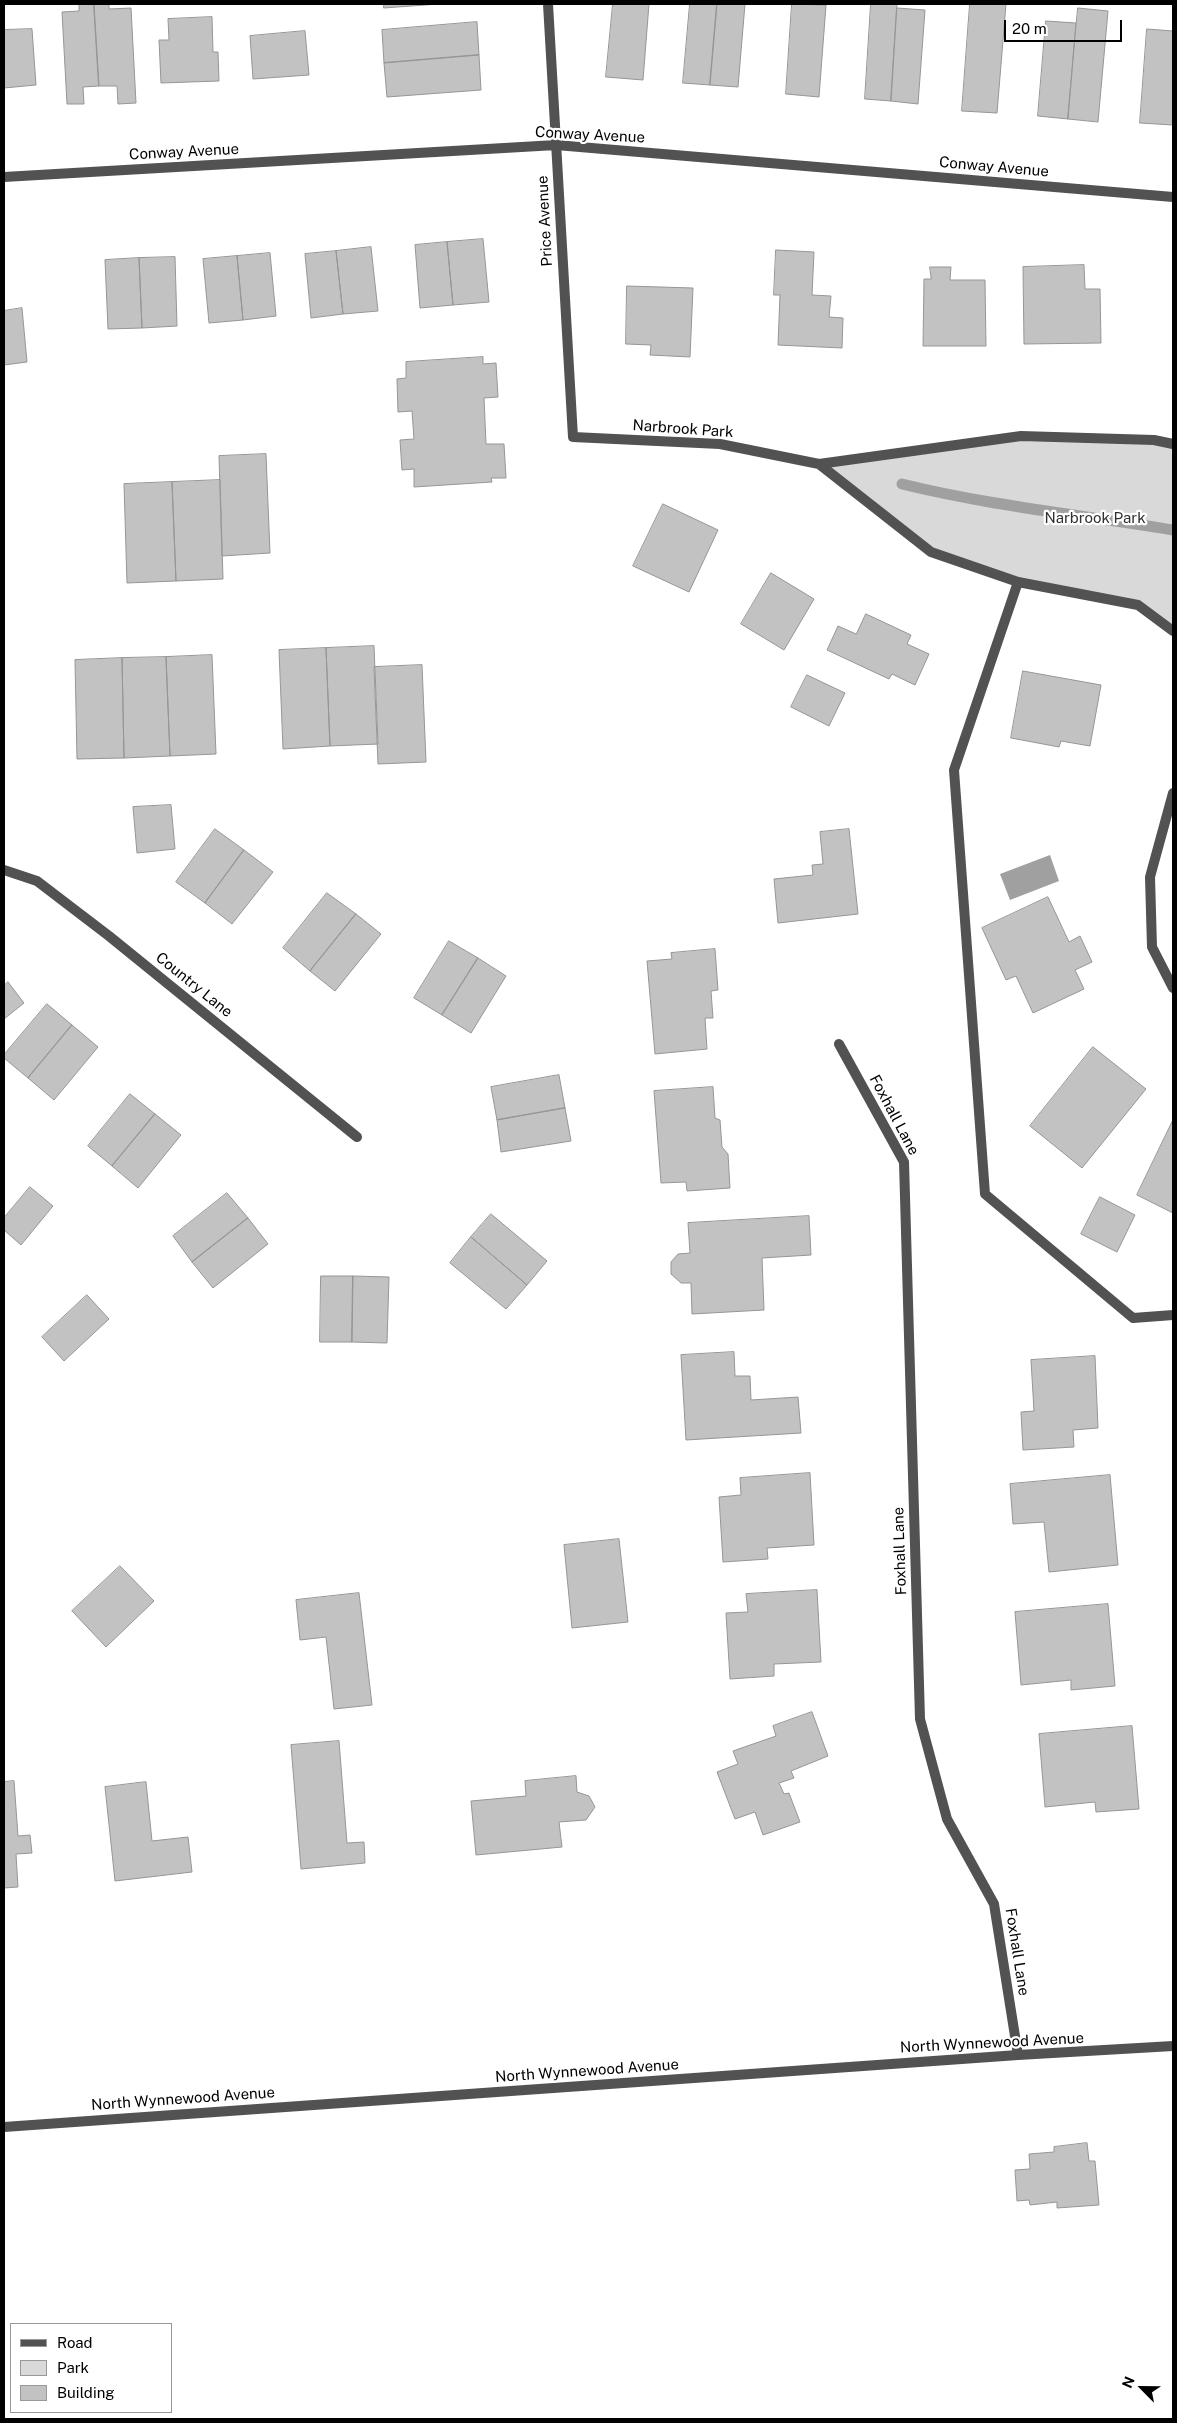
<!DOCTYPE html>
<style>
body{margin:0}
#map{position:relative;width:1177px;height:2423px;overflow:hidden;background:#fff;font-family:"Public Sans",sans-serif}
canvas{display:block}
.frame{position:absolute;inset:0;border:5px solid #000;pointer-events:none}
.legend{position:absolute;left:10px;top:2323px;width:162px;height:90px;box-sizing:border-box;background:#fff;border:1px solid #999;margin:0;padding:6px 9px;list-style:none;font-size:15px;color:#000}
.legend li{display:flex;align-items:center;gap:10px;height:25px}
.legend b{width:25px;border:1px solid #999}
.north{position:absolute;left:1117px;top:2363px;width:50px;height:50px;-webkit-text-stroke:4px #fff;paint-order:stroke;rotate:293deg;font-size:14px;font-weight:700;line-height:20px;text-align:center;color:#000}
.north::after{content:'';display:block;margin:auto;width:18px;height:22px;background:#000;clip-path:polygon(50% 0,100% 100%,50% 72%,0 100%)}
.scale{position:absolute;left:1004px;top:20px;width:118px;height:22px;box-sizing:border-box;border:2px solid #000;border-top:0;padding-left:6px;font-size:15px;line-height:18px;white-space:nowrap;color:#000;-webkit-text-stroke:4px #fff;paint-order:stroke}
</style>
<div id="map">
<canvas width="1177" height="2423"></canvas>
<div class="frame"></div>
<ul class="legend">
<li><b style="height:6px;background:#525252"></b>Road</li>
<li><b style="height:14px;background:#d9d9d9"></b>Park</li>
<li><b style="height:14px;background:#c2c2c2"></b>Building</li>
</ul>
<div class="north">N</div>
<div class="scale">20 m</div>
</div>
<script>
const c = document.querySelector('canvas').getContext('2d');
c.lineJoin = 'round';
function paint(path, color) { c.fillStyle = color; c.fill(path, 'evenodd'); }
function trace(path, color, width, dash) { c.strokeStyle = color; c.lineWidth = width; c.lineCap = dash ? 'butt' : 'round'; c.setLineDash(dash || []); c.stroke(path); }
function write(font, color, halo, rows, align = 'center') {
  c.font = font + ' "Public Sans",sans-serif'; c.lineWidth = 4.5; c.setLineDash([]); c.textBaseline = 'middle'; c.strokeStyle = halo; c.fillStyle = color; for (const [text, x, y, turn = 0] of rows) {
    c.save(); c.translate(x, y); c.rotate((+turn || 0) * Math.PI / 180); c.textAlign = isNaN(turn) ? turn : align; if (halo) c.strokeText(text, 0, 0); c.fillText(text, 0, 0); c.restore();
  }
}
const green = new Path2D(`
 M1021 436 1173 444V631L1138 605 1018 582 931 552 819 464Z`);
const water = new Path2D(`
 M1050 855 1059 881 1010 900 1000 874Z`);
const stream = new Path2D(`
 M902 484C991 506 1083 515 1173 530`);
const building = new Path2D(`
 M94 4H109V9L131 8 136 103 118 104 117 86H99Z
 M94 4 99 86 83 87 84 104H67L62 12 79 11V5Z
 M384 4H439L384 8Z
 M613 4H649L643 80 606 77Z
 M690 4H717L710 85 683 83Z
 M717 4H745L738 87 710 85Z
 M792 4 826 5 819 97 786 94Z
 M871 4H897L891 101 865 99Z
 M970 4H1006L997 113 962 111Z
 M897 8 925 10 918 104 891 101Z
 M1078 8 1108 11 1098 122 1068 119Z
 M212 17 213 52H218L219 81 161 83 159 40H169L168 19Z
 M1046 21 1076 23 1068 119 1038 116Z
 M477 22 479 55 384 63 382 30Z
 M32 29 36 85 4 88V30Z
 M1147 29 1173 31V125L1140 123Z
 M305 31 309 75 253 79 250 36Z
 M479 55 481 90 387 97 384 63Z
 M483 239 489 302 453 305 447 242Z
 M447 242 453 305 420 308 415 245Z
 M371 247 378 311 343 314 336 251Z
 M776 250 814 252 812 295 831 296 829 317 843 318 842 348 778 345 780 295H774Z
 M336 251 343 314 311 318 305 254Z
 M270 253 276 316 243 320 237 256Z
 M237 256 243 320 209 323 203 259Z
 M175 257 177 326 142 328 139 258Z
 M139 258 142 328 108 329 105 260Z
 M1084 265 1085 289H1100L1101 343 1024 344 1023 267Z
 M930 267H951L950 280H985L986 346H923L924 279H931Z
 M627 286 693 288 690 357 650 355 651 345 626 344Z
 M22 308 27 362 4 365V311Z
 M483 357V364L496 363 498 397 484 398 486 444H504L506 478H491L492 482 414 487V469L402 470 400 440 414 439 412 411 398 412 397 379 406 378V362Z
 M266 454 270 553 222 556 219 456Z
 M220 480 223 579 176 581 172 482Z
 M172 482 176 581 127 583 124 484Z
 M663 504 718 530 689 592 633 566Z
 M771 573 814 599 784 650 741 624Z
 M866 614 911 635 907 644 929 654 915 685 892 674 889 679 827 650 838 626 856 634Z
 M374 646 378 744 330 746 326 648Z
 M326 648 330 746 283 749 279 650Z
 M212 655 216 754 170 756 166 657Z
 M166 657 170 756 124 758 122 658Z
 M122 658 124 758 77 759 75 660Z
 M422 665 426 762 378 764 374 667Z
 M1023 671 1101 685 1090 746 1061 741 1059 747 1011 738Z
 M807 675 845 693 829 726 791 707Z
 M171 805 175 849 137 853 133 807Z
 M215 829 244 850 205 903 176 882Z
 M849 829 858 914 778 923 774 879 813 875 812 865 823 864 820 832Z
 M244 850 273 872 232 924 205 903Z
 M327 893 356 914 310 971 283 948Z
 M1048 897 1069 942 1080 936 1092 962 1075 970 1084 989 1033 1013 1016 976 1006 980 982 928Z
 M356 914 381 934 335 991 310 971Z
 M449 941 478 958 442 1015 414 998Z
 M715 949 718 990 711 991 713 1018H705L707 1049 655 1054 647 961 672 959 671 953Z
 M478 958 506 976 471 1033 442 1015Z
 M8 982 24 1003 4 1019V986Z
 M47 1004 72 1025 28 1078 4 1058V1055Z
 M72 1025 98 1047 54 1100 28 1078Z
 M1093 1047 1146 1089 1082 1168 1030 1126Z
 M559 1075 565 1108 497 1120 491 1087Z
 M713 1087 715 1118 720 1120 722 1147 728 1154 730 1188 687 1191 686 1182 661 1183 654 1091Z
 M130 1094 155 1114 112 1166 88 1146Z
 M565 1108 571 1141 501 1152 497 1120Z
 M155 1114 181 1135 138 1188 112 1166Z
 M1173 1120V1213L1137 1195Z
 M30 1187 53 1206 21 1245 4 1230V1218Z
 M227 1193 248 1218 192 1262 173 1236Z
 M1100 1197 1135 1215 1117 1252 1081 1234Z
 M491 1214 547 1261 527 1285 471 1237Z
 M809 1216 811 1255 762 1258 764 1310 692 1314 691 1283H681L671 1274V1262L678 1254 690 1253 688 1223Z
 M248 1218 268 1244 213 1288 192 1262Z
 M471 1237 527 1285 506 1309 450 1263Z
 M321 1276H353L352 1342H320Z
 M353 1276 389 1277 387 1343 352 1342Z
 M87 1295 109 1319 64 1361 42 1337Z
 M734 1352 735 1376H750L751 1400 798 1397 801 1433 686 1440 681 1355Z
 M1095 1356 1098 1428 1073 1430 1074 1447 1023 1450 1021 1412 1034 1411 1031 1360Z
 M810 1473 814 1545 767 1548 768 1559 723 1562 719 1497 741 1495 740 1478Z
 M1110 1475 1118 1565 1049 1572 1044 1522 1013 1524 1010 1484Z
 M619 1539 628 1622 572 1628 564 1545Z
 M120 1566 154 1601 106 1647 72 1611Z
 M817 1590 821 1662 774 1664V1676L730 1679 726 1613 748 1612 746 1594Z
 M359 1593 372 1705 334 1709 326 1637 300 1640 296 1600Z
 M1108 1604 1115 1686 1071 1690V1680L1021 1685 1015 1612Z
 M812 1712 828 1756 791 1771 794 1778 779 1783 784 1794 789 1793 800 1822 763 1835 755 1812 735 1819 717 1772 738 1764 733 1751 776 1736 773 1726Z
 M1132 1726 1139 1809 1096 1812 1095 1802 1045 1807 1039 1734Z
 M339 1741 347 1843 364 1842 365 1863 301 1869 291 1745Z
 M576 1776 577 1792 589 1796 595 1807 586 1820 559 1822 562 1847 476 1855 471 1801 526 1796 525 1781Z
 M14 1781 18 1836 30 1835 32 1853 16 1854 18 1887 4 1888V1782Z
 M146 1782 152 1841 188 1837 192 1872 115 1881 105 1787Z
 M1087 2143 1089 2161H1095L1099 2205 1057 2208V2202L1030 2205 1029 2200 1017 2201 1015 2170 1030 2169 1029 2154 1054 2152V2147Z`);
const service = new Path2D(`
 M1018 582 954 770 985 1194 1133 1318 1173 1315`);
const minor = new Path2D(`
 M548 4 573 437 720 444 819 464 1021 436 1154 440 1173 444
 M4 177 556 145 1173 197
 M819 464 931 552 1018 582 1138 605 1173 631
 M1173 793 1150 877 1152 947 1173 988
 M4 870 37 881 109 936 357 1137
 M839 1044 904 1162 920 1719 947 1819 994 1904 1018 2055`);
const tertiary = new Path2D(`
 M4 2127 1018 2055 1173 2046`);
const streetNames = [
 ["Conway Avenue",590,135,3],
 ["Conway Avenue",184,152,-3],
 ["Conway Avenue",994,167,5],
 ["Price Avenue",545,221,-93],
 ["Narbrook Park",683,429,4],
 ["Country Lane",194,985,39],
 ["Foxhall Lane",894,1115,62],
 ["Foxhall Lane",900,1551,-92],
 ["Foxhall Lane",1017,1952,81],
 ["North Wynnewood Avenue",992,2043,-3],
 ["North Wynnewood Avenue",587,2071,-4],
 ["North Wynnewood Avenue",183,2099,-4]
];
const parkNames = [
 ["Narbrook Park",1095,518]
];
paint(green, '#d9d9d9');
paint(water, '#a0a0a0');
trace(stream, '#a0a0a0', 11);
paint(building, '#c2c2c2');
trace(building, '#969696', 1);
trace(service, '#525252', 10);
trace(minor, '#525252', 10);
trace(tertiary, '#525252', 10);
write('15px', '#000', '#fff', streetNames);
write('15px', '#303030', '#fff', parkNames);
</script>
